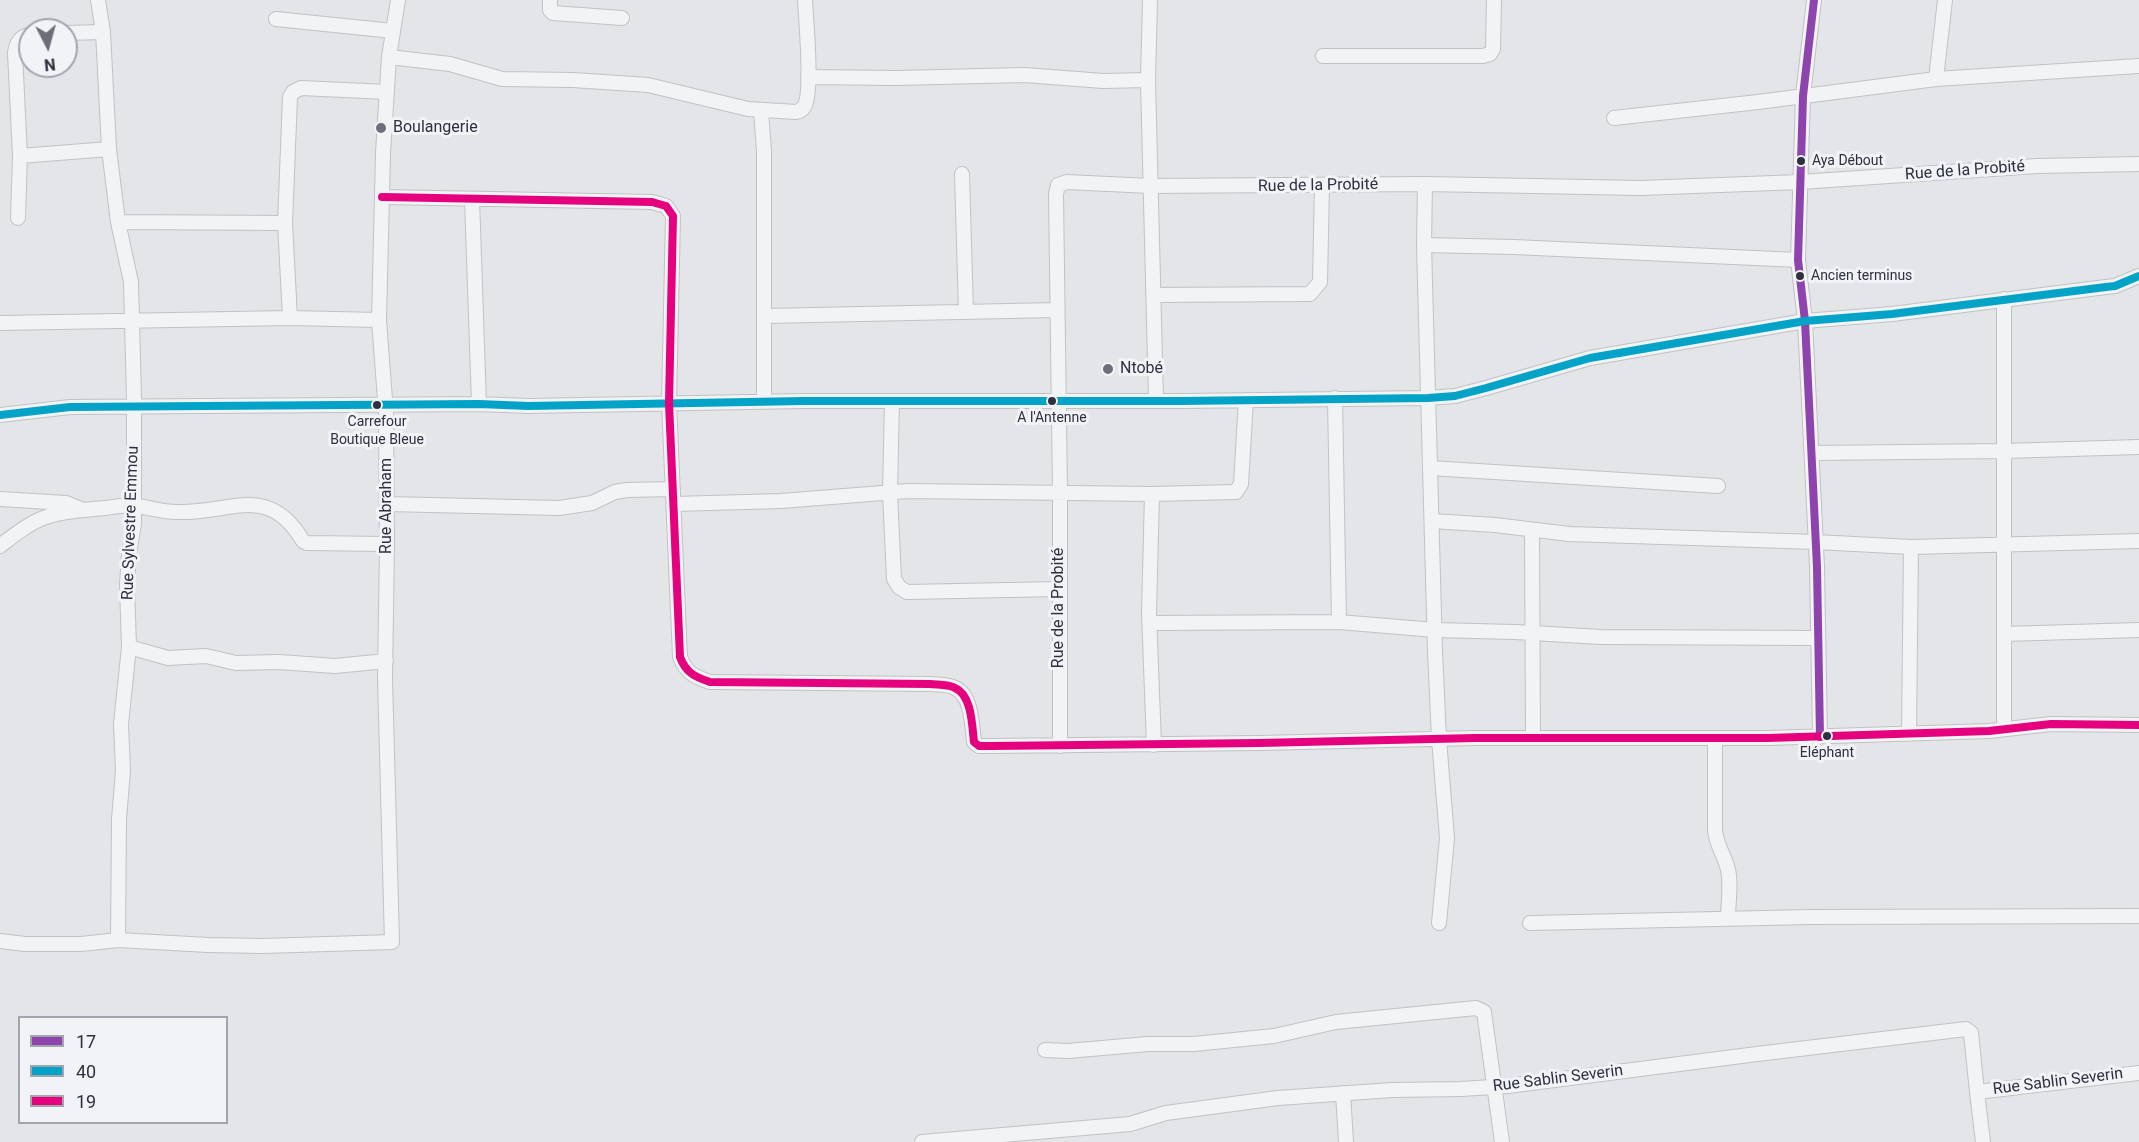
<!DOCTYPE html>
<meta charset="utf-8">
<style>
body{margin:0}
#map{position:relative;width:2139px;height:1142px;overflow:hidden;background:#e3e5e8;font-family:Roboto,sans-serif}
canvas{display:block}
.legend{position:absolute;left:18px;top:1016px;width:210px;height:108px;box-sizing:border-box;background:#f1f3f6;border:2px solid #a2a5ad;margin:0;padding:8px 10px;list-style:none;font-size:18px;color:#2c303f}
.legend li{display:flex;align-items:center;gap:12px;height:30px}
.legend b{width:30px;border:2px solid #a2a5ad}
.north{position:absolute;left:18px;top:18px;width:60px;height:60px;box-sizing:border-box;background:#f1f3f6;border:2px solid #a2a5ad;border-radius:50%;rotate:174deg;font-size:16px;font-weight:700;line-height:24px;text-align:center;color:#2c303f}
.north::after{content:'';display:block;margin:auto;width:21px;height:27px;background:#6c6f7a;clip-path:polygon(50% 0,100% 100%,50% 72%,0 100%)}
</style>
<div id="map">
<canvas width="2139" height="1142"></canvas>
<ul class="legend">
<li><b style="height:8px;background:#8e44ad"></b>17</li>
<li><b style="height:8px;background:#02a3c7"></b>40</li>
<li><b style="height:8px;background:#e5007d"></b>19</li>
</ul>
<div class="north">N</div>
</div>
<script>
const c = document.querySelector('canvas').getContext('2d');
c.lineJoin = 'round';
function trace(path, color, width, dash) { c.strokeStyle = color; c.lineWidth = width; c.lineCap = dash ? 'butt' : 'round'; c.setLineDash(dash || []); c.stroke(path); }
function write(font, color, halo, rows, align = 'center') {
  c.font = font + ' Roboto,sans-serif'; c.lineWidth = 6; c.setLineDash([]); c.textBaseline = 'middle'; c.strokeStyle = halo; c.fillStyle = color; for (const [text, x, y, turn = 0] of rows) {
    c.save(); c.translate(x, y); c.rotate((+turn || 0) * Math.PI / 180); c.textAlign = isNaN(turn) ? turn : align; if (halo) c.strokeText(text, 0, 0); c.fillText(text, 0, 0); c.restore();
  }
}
const minor = new Path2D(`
 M98 0 103 32 109 149 118 222 131 282 134 399V524L129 554 127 585 129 647 121 724 123 771 119 819 118 940
 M550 0V10L553 13 622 18
 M1150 0 1148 80 1156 401
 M1814 0 1803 96 1798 260 1805 321 1817 567 1820 737
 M276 19 393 31
 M66 33 103 32
 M1323 56H1483L1490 54 1493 49 1494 0
 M389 57 450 64 502 79 573 80 648 85 748 109 796 112C800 111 802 110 804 107 813 94 806 19 805 0
 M808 77 896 78 1025 75 1103 81 1148 80
 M1936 79 1945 0
 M761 111 764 151V402
 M1614 118 1758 102 1936 79 2139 66
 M20 156 109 149
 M962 174 966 312
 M1425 184 1424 245 1514 247 1798 260
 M382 197 652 202 666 206 673 216 669 403 680 657C686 673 695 677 710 682L930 684C938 685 948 684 955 688 972 695 972 726 974 742L979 746H991L1259 743 1475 738H1768L1989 731 2051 724 2139 725
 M472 199 479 404
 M18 218 20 156 15 53C16 44 20 36 30 35
 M118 222 285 223
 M1424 245 1435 651 1439 739 1447 838 1439 923
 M1154 295 1310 294 1320 282 1322 186
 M2004 299V729
 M765 316 1057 310
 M290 318 285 223 290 97 293 92 301 88 387 92
 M0 323 290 318 379 320
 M1335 398 1339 622
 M892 401 890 493 894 579 899 587 907 592 1059 589
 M0 415 70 407 479 404 528 406 803 401H1181L1428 398 1455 396 1486 388 1590 358 1805 321 1892 314 2106 287 2115 286 2139 276
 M1812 453 2004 451 2139 447
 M1430 468 1718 486
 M1152 494 1149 613 1154 745
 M0 499 66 503 83 510
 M387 504 559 508 592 503 615 492 627 490 673 489
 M674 504 781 501 908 491 1152 494 1236 492 1241 484 1246 400
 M1432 521 1495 525 1569 534 1816 542 1911 547 2139 541
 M1532 530 1533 738
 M0 546C14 535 29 523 46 517 65 510 86 510 105 508 115 507 127 504 137 506 151 508 163 512 177 512 231 514 268 482 303 541L307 543 387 544
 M1150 623 1339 622 1435 630 1515 632 1601 637 1818 638
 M2004 634 2139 630
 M129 647 168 658 206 656 236 663 279 662 335 666 386 661
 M1909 734 1911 547
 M1715 738V830C1716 844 1723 853 1727 866 1732 881 1728 902 1728 918
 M1060 746V493L1056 194 1058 185 1067 182 1150 186 1425 184 1641 188 1800 182 2037 166 2139 164
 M1530 923 1811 917 2139 916
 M0 941 25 944H81L118 940 208 945 263 946 392 942 385 678 387 544 386 413 379 320 383 153 389 57 398 0
 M1045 1050 1068 1051 1148 1044H1194L1274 1036 1336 1022 1476 1008 1484 1012 1502 1142
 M1977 1092 1983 1142
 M1343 1093 1346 1142
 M922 1142 1130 1124 1166 1113 1278 1098 1392 1090 1461 1089 1508 1086 1757 1054 1966 1029 1971 1033 1977 1092 2139 1073`);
const bus1 = new Path2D(`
 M1814 0 1803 96 1798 260 1805 321 1817 567 1820 737`);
const bus2 = new Path2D(`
 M0 415 70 407 479 404 528 406 803 401H1181L1428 398 1455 396 1486 388 1590 358 1805 321 1892 314 2106 287 2115 286 2139 276`);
const bus3 = new Path2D(`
 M382 197 652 202 666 206 673 216 669 403 680 657C686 673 695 677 710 682L930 684C938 685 948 684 955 688 972 695 972 726 974 742L979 746H991L1259 743 1475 738H1768L1989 731 2051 724 2139 725`);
const markers = [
 [381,128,6,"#6c6f7a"],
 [1801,161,5,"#2c303f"],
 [1800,276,5,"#2c303f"],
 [1108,369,6,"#6c6f7a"],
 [1052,401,5,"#2c303f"],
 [377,405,5,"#2c303f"],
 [1827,736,5,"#2c303f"]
];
const busNames = [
 ["Aya Débout",1812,161,"left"],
 ["Ancien terminus",1811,276,"left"],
 ["A l'Antenne",1052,418],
 ["Carrefour",377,422],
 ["Boutique Bleue",377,440],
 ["Eléphant",1827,753]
];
const poiNames = [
 ["Boulangerie",393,128],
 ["Ntobé",1120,369]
];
const streetNames = [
 ["Rue de la Probité",1965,171,-4],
 ["Rue de la Probité",1318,186,-1],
 ["Rue Abraham",387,506,-90],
 ["Rue Sylvestre Emmou",131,523,-88],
 ["Rue de la Probité",1059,608,-90],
 ["Rue Sablin Severin",1558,1079,-7],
 ["Rue Sablin Severin",2058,1082,-7]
];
trace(minor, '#c0c2c4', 16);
trace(minor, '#f2f3f5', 14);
trace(bus1, '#8e44ad', 8);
trace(bus2, '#02a3c7', 8);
trace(bus3, '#e5007d', 8);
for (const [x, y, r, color] of markers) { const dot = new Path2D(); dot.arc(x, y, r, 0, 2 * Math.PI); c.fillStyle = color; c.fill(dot); trace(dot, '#f1f3f6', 2); }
write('14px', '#2c303f', '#f1f3f6', busNames);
write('16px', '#2c303f', '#f1f3f6', poiNames, 'left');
write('16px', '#2c303f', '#f1f3f6', streetNames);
</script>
